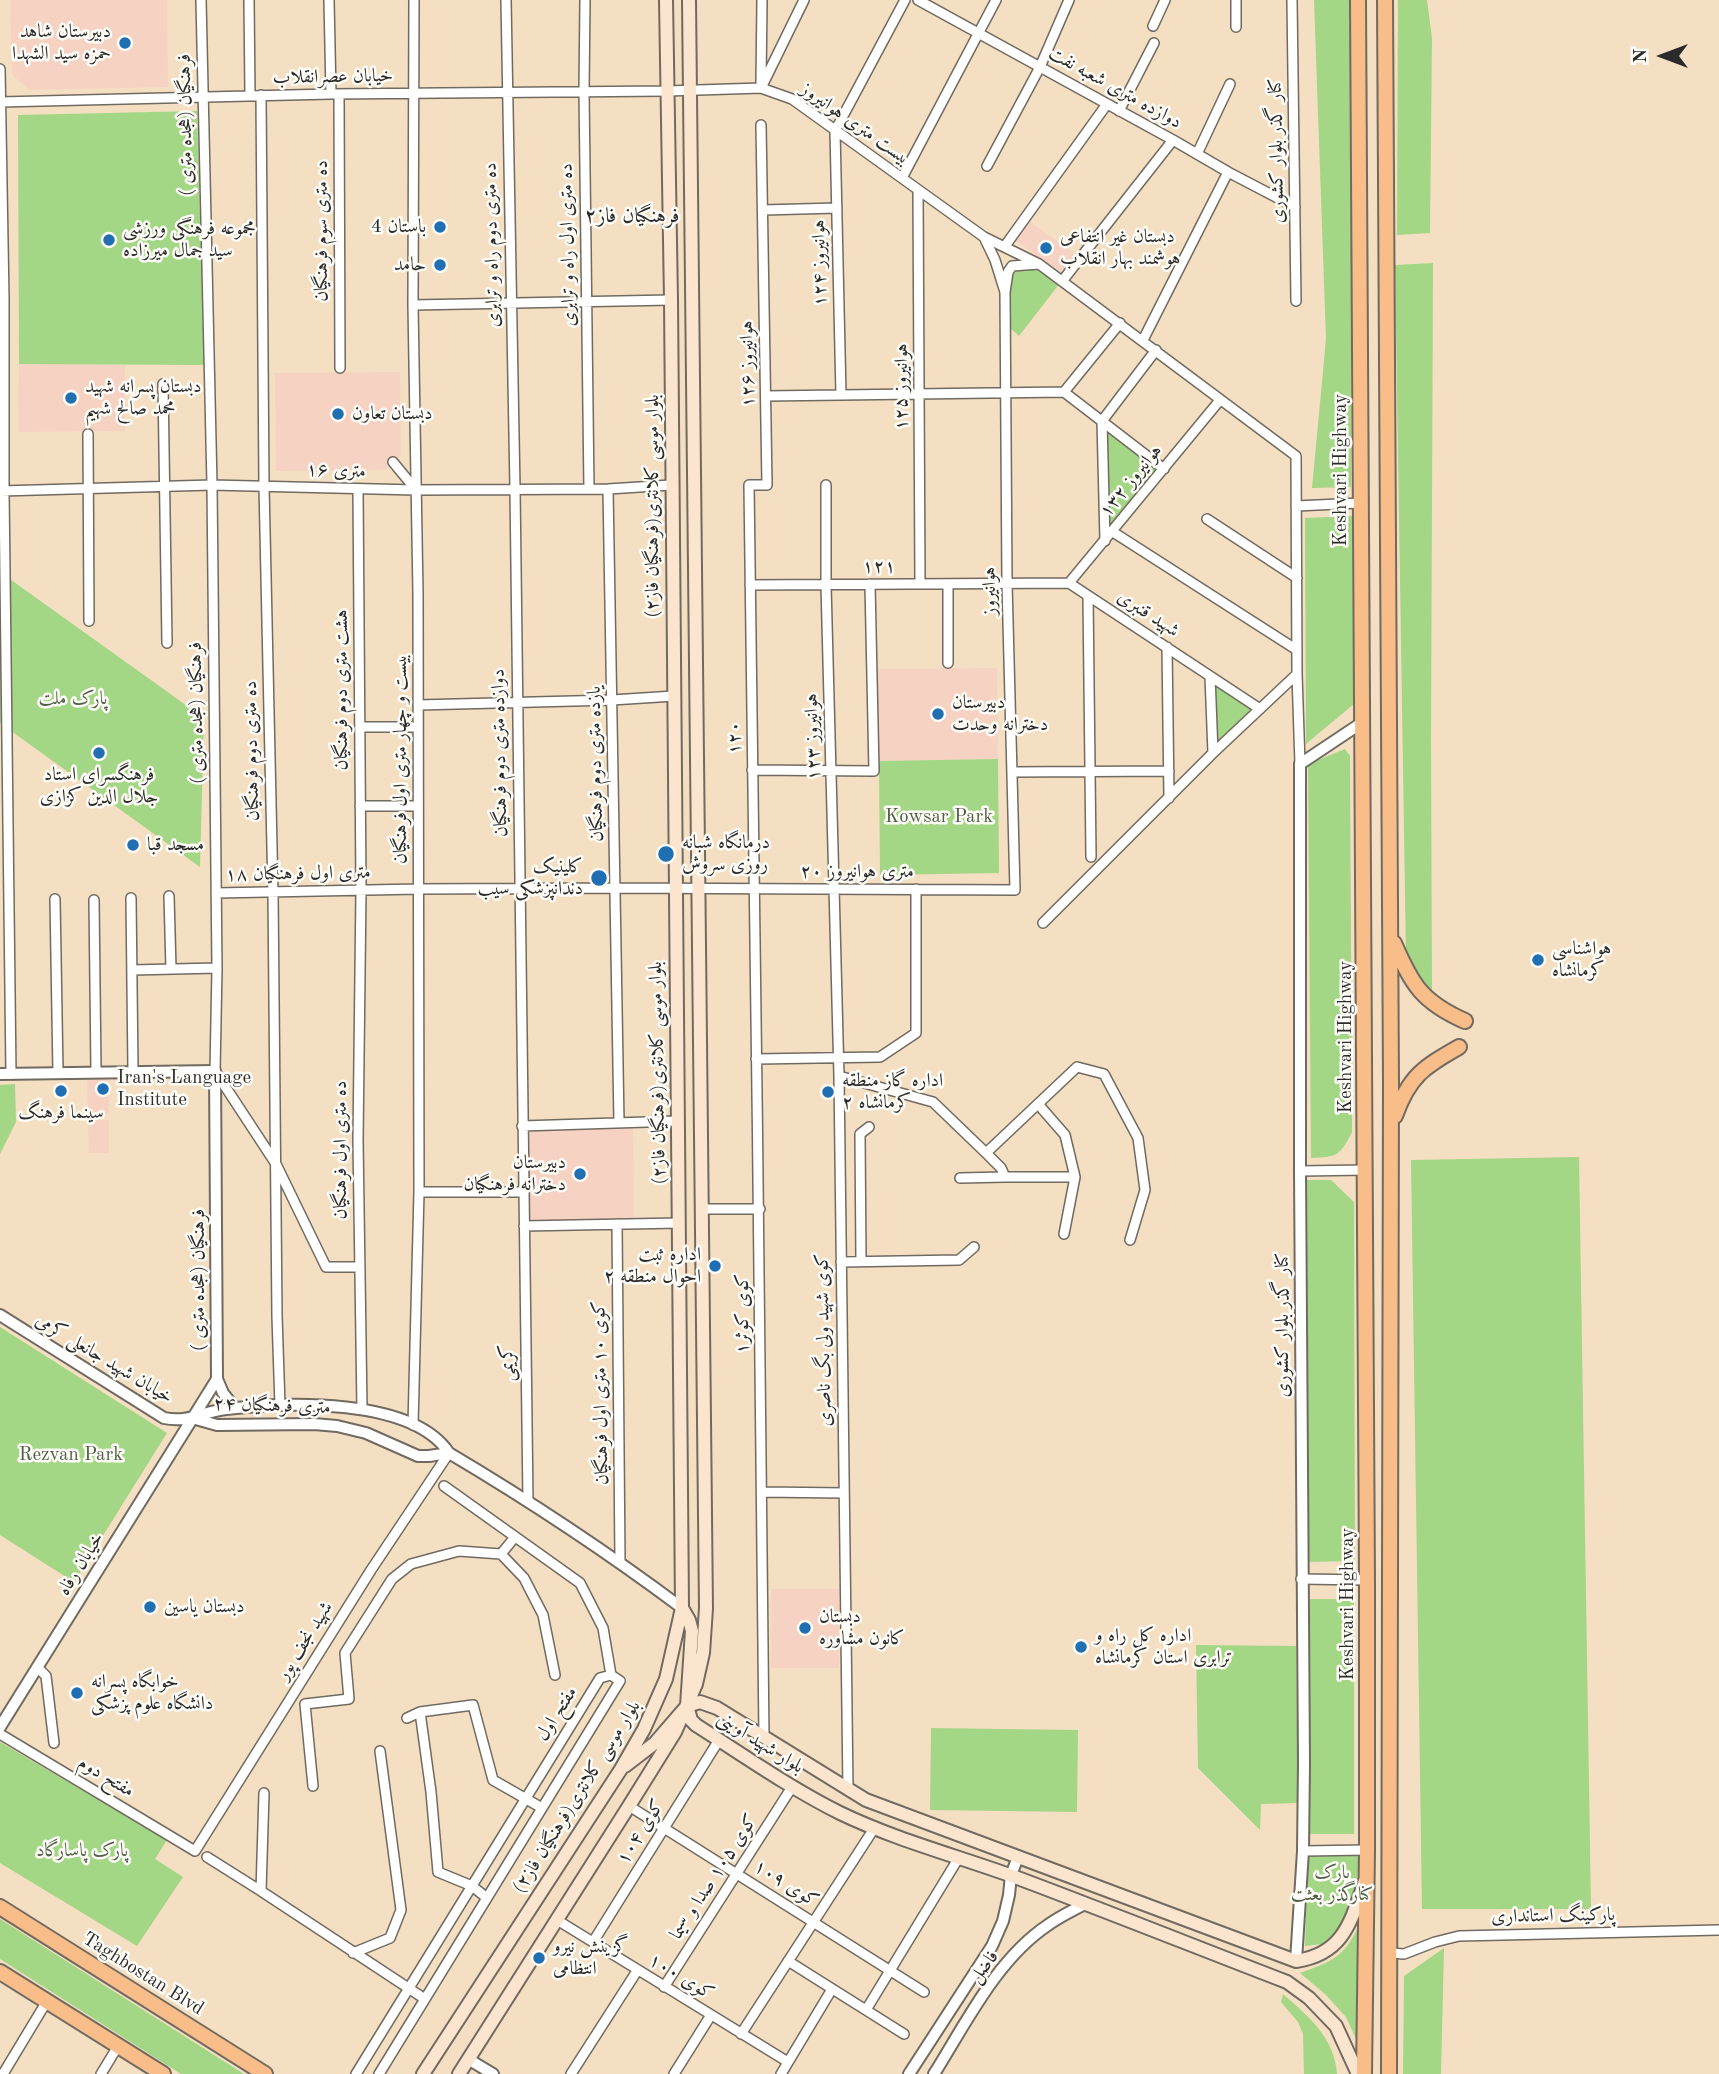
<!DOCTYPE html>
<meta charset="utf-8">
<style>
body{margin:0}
#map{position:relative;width:1719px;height:2074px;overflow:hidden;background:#f4dfc3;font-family:"Old Standard TT",serif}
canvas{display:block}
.north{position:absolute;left:1628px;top:21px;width:70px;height:70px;-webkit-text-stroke:5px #fdfcf7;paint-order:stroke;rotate:270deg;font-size:19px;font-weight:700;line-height:28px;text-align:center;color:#2b2b2b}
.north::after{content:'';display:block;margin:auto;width:24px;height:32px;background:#2b2b2b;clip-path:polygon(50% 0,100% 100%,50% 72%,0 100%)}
</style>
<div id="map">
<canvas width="1719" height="2074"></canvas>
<div class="north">N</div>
</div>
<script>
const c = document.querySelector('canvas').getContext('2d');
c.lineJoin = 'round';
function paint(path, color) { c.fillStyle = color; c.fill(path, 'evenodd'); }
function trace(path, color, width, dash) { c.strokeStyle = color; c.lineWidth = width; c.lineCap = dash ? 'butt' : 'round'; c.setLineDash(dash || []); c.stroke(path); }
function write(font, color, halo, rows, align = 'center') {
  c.font = font + ' "Old Standard TT",Amiri,serif'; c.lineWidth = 5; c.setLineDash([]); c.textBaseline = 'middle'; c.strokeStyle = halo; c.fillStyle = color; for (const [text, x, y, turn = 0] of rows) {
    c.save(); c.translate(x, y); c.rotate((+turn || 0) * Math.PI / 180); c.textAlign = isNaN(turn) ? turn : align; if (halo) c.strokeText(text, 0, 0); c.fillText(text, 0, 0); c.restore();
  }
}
const built = new Path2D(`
 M10 0H167L168 87 30 90 12 75Z
 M1029 221 1078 256 1064 275 1015 240Z
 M19 364 125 365V431L18 432Z
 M400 372 401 455 385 470 276 471 275 373Z
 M997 668 998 759 879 761 878 669Z
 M108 1079 109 1114H100L101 1120H109V1153H89L88 1121 90 1120V1113H88L87 1080Z
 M633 1127 634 1219 528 1222 527 1128Z
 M771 1589H839V1668H771Z`);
const green = new Path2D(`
 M1314 0H1351V487L1312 488 1326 339Z
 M1398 0H1427L1432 38 1430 233 1397 235Z
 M197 111 204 365 19 364 18 115Z
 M1433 263 1431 739 1432 992 1419 980 1406 957 1395 265Z
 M1038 267 1060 283 1019 336 1010 328 1009 291 1015 270Z
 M1105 428 1158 470 1108 532Z
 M1352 516 1354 704 1306 744 1305 518Z
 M0 572 204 718 200 867 0 723Z
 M1215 683 1252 709 1216 743Z
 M1345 749 1350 756 1352 1132C1340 1156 1337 1157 1311 1158L1308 764Z
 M998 759 999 873 880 875 879 761Z
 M15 1084 16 1122 0 1154V1085Z
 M1579 1157 1591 1909H1422L1411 1160Z
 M1304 1180H1331L1354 1202 1355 1561 1304 1562Z
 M0 1327 167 1433 74 1582 0 1535Z
 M1310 1599H1354V1834H1310Z
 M1196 1645 1296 1646 1298 1803 1261 1804 1260 1830 1198 1768Z
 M931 1728 1078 1730 1077 1812 930 1810Z
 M0 1742 167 1840 155 1859 183 1877 137 1946 0 1863Z
 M1308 1856H1360L1355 1897 1340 1928 1322 1944 1305 1946Z
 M0 1919 244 2074H181L0 1959Z
 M1358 1927 1356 2039 1346 2017 1325 1994 1300 1973C1330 1962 1344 1958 1358 1927Z
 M1444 1948 1441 2074H1403L1404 1976Z
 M1283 1994C1308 2016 1335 2038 1337 2074H1304L1303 2034 1298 2022 1281 2002Z`);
const minor = new Path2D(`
 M201 0 212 485 217 968 215 1071 276 1164 326 1267H360
 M249 0 250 95
 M329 0 331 94
 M506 0 515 489 528 1500
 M585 0 584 91 589 489
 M918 0 1173 140 1228 172 1295 207
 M1292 0 1296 301
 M1153 26 1165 0
 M1236 27V0
 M0 69 4 299V491L11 1074
 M761 83 762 0
 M761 88 804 0
 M339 94 340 368
 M261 95 264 486 273 893 277 1316 280 1406
 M0 102 331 94 667 91 761 88 792 99 984 237 1039 264 1012 266 1008 272 1005 292 995 260 984 237
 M1119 111 1154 43
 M761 125 767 485H749C754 903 761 1320 764 1738
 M1197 154 1230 84
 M987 166 1040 67 1069 0
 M902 178 996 0
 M918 190 920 584
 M763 210 837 208
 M1005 246 1107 104
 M1039 264 1296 456 1297 674 1213 753 1043 923
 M1063 280 1173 140
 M413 305 671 300
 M1143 340 1228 172
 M163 384 167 643
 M1064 392 1120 323
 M841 395 835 131 905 0
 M766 396 1064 392 1164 469
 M88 434 89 621
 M393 462 416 490
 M826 485V585L839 1076 848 1790
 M358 489 361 890 358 1140 362 1409
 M608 489 619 1123
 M1 491 212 485 416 490 608 489 671 485
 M1296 506 1360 503
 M1207 519 1297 578
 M1113 532 1297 650
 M1105 541 1102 421 1156 350
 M1069 583 1220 400
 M948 584V663
 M750 585 1069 583 1260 709
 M1088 596 1091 857
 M1167 647 1169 798
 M1297 674 1300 764
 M1210 676 1213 753
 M418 705 612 700 674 696
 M360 727H418
 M752 770 874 771 870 584
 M1012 772 1169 771
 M360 806H418
 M216 893 419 889 616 888 1015 890 1007 583 1005 292
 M169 896 171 969
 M131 898 133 1071
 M55 899 58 1073
 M94 900 96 1072
 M132 970 217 968
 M756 1059 880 1057 916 1033V889
 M839 1076 933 1102 986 1153 1001 1168 1005 1177H1075L1064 1234
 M1038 1104 1065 1135 1075 1177
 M522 1126 678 1121
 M986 1153 1077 1067 1104 1074 1138 1138 1145 1190 1130 1240
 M1300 1171 1366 1170
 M960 1178 1005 1177
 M419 1192H523
 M702 1209H760
 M617 1224 620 1562
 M524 1226 679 1223
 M861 1261 860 1134 869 1127
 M841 1262 959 1260 974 1247
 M413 1425 419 1192 418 594 413 305 414 0
 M444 1486 580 1583 603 1628 611 1675
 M762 1492 844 1493
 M501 1554 515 1537
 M1301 1579 1367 1580
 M37 1667 46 1676 54 1743
 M420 1712 431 1792 438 1872 472 1886 487 1898
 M407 1718 420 1712 473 1705 493 1780 542 1808
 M0 1734 195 1851 371 1570 449 1453
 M313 1786 305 1704 349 1699 345 1653 392 1579 411 1564 459 1551 501 1554 524 1578 543 1615 555 1675
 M264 1793 261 1891 425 1999
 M629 1806 924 1992
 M1303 1851 1367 1850
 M207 1857 261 1891
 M557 1920 788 2062
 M593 1942 719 1740
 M353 1953 390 1938 401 1910 380 1751
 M1391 1953 1404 1954 1435 1942 1459 1936 1719 1930
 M788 1961 904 2034
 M664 1987 792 1787
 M866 2010 958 1859
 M741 2034 875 1827
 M3 2074 47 2001
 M101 2074 118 2046
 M356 2074 600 1678 611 1675 620 1681 379 2074
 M571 2074 637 1971
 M674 2074 711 2015
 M781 2074 832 1989`);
const tertiary = new Path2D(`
 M0 1074 215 1071 217 1379 0 1727
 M0 1315 164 1418C189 1423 202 1412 226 1409 286 1402 412 1397 449 1453 530 1501 607 1552 682 1608
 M217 1379 223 1393 235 1408
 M192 1418 217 1425 314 1424 337 1426 366 1433 418 1456H429L449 1453
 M1296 1961 1303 1851 1304 1763 1300 1171V764L1363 722
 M468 2059 493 2074
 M909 2074 992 1946 1003 1921 1009 1895 1011 1875 1018 1857
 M934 2074C966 2023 997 1959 1048 1925 1059 1917 1073 1910 1085 1904`);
const secondary = new Path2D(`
 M682 1608 689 1620 692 1631 687 1706 691 1720 696 1725C743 1755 790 1788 840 1813 896 1840 957 1856 1015 1877 1106 1911 1196 1947 1287 1982L1309 1998 1336 2026 1358 2074
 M625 1766 655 1743 687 1706 700 1702 717 1708 866 1800 1296 1961C1344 1954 1351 1921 1365 1881
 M423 2074 621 1769 644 1729 666 1679 682 1608 671 300 666 0
 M459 2074 629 1806 675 1732 696 1684 703 1653 706 1608 689 0`);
const primary = new Path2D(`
 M0 1907 265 2074
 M0 1972 163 2074`);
const trunk = new Path2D(`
 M1358 0 1367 1580V1850L1364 2074
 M1385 0 1391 1082 1389 2074
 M1394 943C1412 985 1422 1002 1465 1021
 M1395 1116C1409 1076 1424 1067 1459 1047`);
const markers = [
 [125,43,7,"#1f6fb2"],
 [440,227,7,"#1f6fb2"],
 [109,240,7,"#1f6fb2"],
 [1046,248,7,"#1f6fb2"],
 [440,265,7,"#1f6fb2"],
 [71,398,7,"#1f6fb2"],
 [338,414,7,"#1f6fb2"],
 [938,714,7,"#1f6fb2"],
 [99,753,7,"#1f6fb2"],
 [133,845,7,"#1f6fb2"],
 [666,854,9,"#1f6fb2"],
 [599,878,9,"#1f6fb2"],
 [1538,960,7,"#1f6fb2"],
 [103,1089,7,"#1f6fb2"],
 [61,1091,7,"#1f6fb2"],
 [828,1092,7,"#1f6fb2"],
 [580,1174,7,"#1f6fb2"],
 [715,1266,7,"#1f6fb2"],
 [150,1607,7,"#1f6fb2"],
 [805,1628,7,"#1f6fb2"],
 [1081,1647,7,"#1f6fb2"],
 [77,1693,7,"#1f6fb2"],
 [539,1958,7,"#1f6fb2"]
];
const poiNames = [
 ["دبیرستان شاهد",111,32,"right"],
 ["حمزه سید الشهدا",111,54,"right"],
 ["باستان 4",426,227,"right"],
 ["مجموعه فرهنگی ورزشی",123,229],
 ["سید جمال میرزاده",123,251],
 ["دبستان غیر انتفاعی",1060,237],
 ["هوشمند بهار انقلاب",1060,259],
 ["حامد",426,265,"right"],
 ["دبستان پسرانه شهید",85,387],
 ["محمد صالح شهیم",85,409],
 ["دبستان تعاون",352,414],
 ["دبیرستان",952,703],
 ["دخترانه وحدت",952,725],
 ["فرهنگسرای استاد",99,775,"center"],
 ["جلال الدین کزازی",99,797,"center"],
 ["درمانگاه شبانه",682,843],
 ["روزی سروش",682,865],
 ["مسجد قبا",147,845],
 ["کلینیک",583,867,"right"],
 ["دندانپزشکی سیب",583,889,"right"],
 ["هواشناسی",1552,949],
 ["کرمانشاه",1552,971],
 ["Iran's Language",117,1078],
 ["Institute",117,1100],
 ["اداره گاز منطقه",842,1081],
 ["۲ کرمانشاه",842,1103],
 ["سینما فرهنگ",61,1113,"center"],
 ["دبیرستان",566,1163,"right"],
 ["دخترانه فرهنگیان",566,1185,"right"],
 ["اداره ثبت",701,1255,"right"],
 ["احوال منطقه ۲",701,1277,"right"],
 ["دبستان یاسین",164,1607],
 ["دبستان",819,1617],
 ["کانون مشاوره",819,1639],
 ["اداره کل راه و",1095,1636],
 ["ترابری استان کرمانشاه",1095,1658],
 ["خوابگاه پسرانه",91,1682],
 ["دانشگاه علوم پزشکی",91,1704],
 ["گزینش نیرو",553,1947],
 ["انتظامی",553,1969]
];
const streetNames = [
 ["خیابان عصرانقلاب",333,77,-1],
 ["دوازده متری شعبه نفت",1115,88,29],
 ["بیست متری هوانیروز",855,124,35],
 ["فرهنگیان (هجده متری )",186,125,-91],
 ["کنار گذر بلوار کشوری",1277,151,-91],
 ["ده متری سوم فرهنگیان",322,231,-90],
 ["ده متری دوم راه و ترابری",492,245,-91],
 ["ده متری اول راه و ترابری",568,245,-91],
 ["هوانیروز ۱۲۴",820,263,-91],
 ["هوانیروز ۱۲۶",748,364,-91],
 ["هوانیروز ۱۲۵",902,387,-90],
 ["Keshvari Highway",1341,470,-90],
 ["۱۶ متری",336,471,2],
 ["هوانیروز ۱۳۲",1131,481,-51],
 ["بلوار موسی کلانتری(فرهنگیان فاز۲)",653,506,-90],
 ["۱۲۱",879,567],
 ["هوانیروز",990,591,-91],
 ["شهید قنبری",1148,614,33],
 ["هشت متری دوم فرهنگیان",342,690,-90],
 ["فرهنگیان (هجده متری )",197,713,-91],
 ["۱۲۳ هوانیروز",813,737,-92],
 ["۱۲۰",735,738,-91],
 ["ده متری دوم فرهنگیان",252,751,-91],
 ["دوازده متری دوم فرهنگیان",500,753,-91],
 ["بیست و چهار متری اول فرهنگیان",401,759,-90],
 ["یازده متری دوم فرهنگیان",596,764,-91],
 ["۲۰ متری هوانیروز",857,872],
 ["۱۸ متری اول فرهنگیان",298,874,-1],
 ["Keshvari Highway",1346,1037,-90],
 ["بلوار موسی کلانتری(فرهنگیان فاز۲)",658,1073,-91],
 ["ده متری اول فرهنگیان",341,1150,-90],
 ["فرهنگیان (هجده متری )",199,1280,-90],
 ["کوی کوثر۱",743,1314,-90],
 ["کنار گذر بلوار کشوری",1283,1325,-90],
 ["کوی شهید ولی بگ ناصری",824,1340,-91],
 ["خیابان شهید جانعلی کرمی",104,1359,31],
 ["کریمی",508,1363,-91],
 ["کوی ۱۰ متری اول فرهنگیان",601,1393,-91],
 ["۲۴ متری فرهنگیان",272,1406,2],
 ["خیابان رفاه",81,1564,-58],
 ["Keshvari Highway",1348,1604,-90],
 ["شهید نجف پور",305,1641,-58],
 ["مفتح اول",557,1714,-58],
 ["بلوار شهید آوینی",760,1743,32],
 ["مفتح دوم",106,1777,31],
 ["بلوار موسی کلانتری(فرهنگیان فاز۲)",577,1797,-58],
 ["کوی ۱۰۴",641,1832,-58],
 ["کوی ۱۰۵ صدا و سیما",714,1877,-57],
 ["کوی ۱۰۹",786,1884,32],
 ["پارکینگ استانداری",1553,1916,-1],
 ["فاضل",984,1967,-52],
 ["Taghbostan Blvd",143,1974,32],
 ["کوی ۱۰۰",681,1977,31]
];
const parkNames = [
 ["پارک ملت",73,699],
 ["Kowsar Park",939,817],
 ["Rezvan Park",71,1455],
 ["پارک پاسارگاد",82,1851],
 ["پارک",1332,1873],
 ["کنارگذر بعثت",1332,1895]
];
const neighbourhoodNames = [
 ["فرهنگیان فاز۲",632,216]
];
paint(built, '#f6d2c3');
paint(green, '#a3d685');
trace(minor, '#716a60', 12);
trace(tertiary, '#716a60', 14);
trace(secondary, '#716a60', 16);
trace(primary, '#716a60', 18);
trace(trunk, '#716a60', 18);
trace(minor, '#fff', 9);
trace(tertiary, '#fff', 10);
trace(secondary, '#fce5cf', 12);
trace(primary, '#f8bd88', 14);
trace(trunk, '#f8bd88', 14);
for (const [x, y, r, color] of markers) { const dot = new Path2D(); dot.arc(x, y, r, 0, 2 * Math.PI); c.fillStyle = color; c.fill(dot); trace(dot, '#fdfcf7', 2.5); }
write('19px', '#2b2b2b', '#fdfcf7', poiNames, 'left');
write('19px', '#2b2b2b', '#fdfcf7', streetNames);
write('19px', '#4f5e46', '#fdfcf7', parkNames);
write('21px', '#2b2b2b', '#fdfcf7', neighbourhoodNames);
</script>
